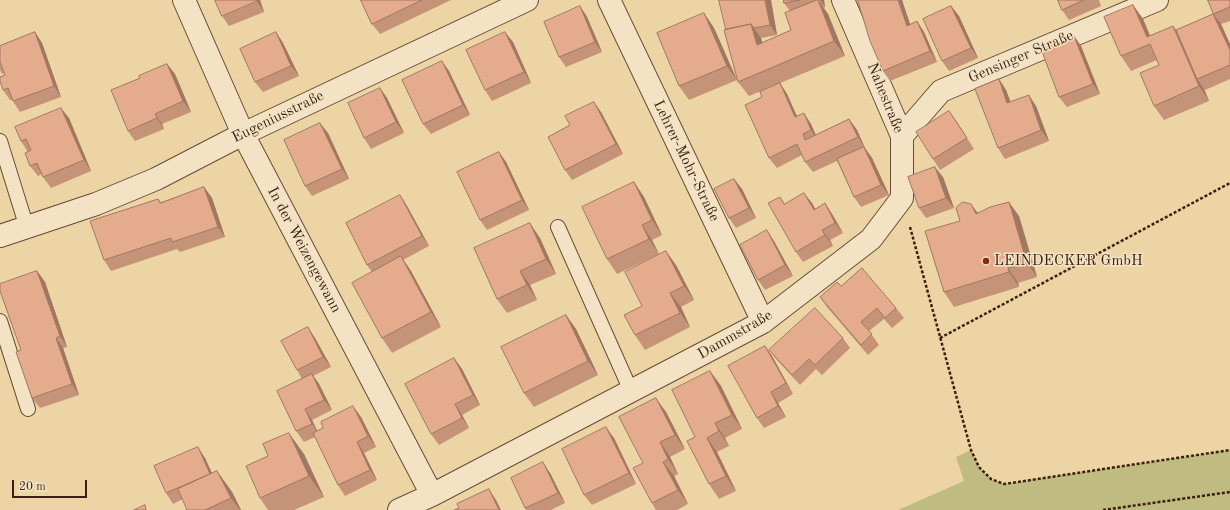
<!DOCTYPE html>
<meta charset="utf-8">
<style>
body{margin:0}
#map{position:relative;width:1230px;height:510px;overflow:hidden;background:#ecd4a5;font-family:"Old Standard TT",serif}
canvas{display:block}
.scale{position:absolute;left:12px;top:480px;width:75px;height:18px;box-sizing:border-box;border:2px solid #3c1f11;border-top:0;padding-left:5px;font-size:12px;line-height:14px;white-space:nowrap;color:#3c1f11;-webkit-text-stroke:3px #f3e3c4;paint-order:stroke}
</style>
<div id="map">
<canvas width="1230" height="510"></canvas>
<div class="scale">20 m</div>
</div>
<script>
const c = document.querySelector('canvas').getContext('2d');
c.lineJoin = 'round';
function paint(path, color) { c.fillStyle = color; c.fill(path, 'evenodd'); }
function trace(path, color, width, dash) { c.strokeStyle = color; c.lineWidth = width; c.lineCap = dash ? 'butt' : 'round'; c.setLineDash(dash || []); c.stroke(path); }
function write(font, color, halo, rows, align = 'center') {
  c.font = font + ' "Old Standard TT",serif'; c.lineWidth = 3; c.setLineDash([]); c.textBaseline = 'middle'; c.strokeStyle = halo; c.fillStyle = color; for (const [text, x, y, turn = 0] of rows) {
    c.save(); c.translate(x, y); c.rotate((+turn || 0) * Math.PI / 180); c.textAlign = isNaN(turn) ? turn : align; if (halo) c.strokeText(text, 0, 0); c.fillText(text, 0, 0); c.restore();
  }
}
const green = new Path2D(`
 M971 450 979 467 991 479 1004 484 1230 450V510H898L964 481 956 457Z`);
const path = new Path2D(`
 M910 227 971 450 979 467 991 479 1004 484 1230 450
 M940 338 1230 183
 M1103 510 1230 492`);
const lane = new Path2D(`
 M0 141 27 228
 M558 227 631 391
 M0 321 28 409`);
const street = new Path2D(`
 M184 0 243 134 432 495
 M609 0 763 322
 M902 136 941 91 1157 0
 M0 236 96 204 156 179 243 134 527 0
 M399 510 432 495 763 322 871 239 902 198V136L843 0`);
const wall = new Path2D(`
 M260 0 264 12 229 26 222 16Z
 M361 0H451L380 34 372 24Z
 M771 0 777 35 761 38 762 43 791 30 790 11 784 3V0H824L825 7 824 8 828 14 845 56 749 96 738 82 726 29Z
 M858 0H902L910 24 917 21 924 32 937 62 890 81 883 71Z
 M1058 0H1099L1101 6 1069 20 1062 10Z
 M1230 0V21L1221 24 1230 44V79L1205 90 1204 89 1209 101 1164 120 1154 106 1159 65 1157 60 1131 71 1121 56 1133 5 1143 19 1150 36 1173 26 1176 30 1213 14Z
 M580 6 587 17 602 52 566 67 559 57Z
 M951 6 959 16 978 58 949 71 942 61Z
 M704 13 714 28 737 80 689 100 679 86Z
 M35 32 42 43 61 97 20 112 12 100H10L3 90 5 75 4 73 2 74 0 70V46Z
 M276 32 283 43 299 76 263 92 255 82Z
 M1074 36 1081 46 1100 94 1067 107 1059 97Z
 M513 42 531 83 492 101 485 90Z
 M167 64 175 74 191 112 162 124 164 129 135 141 128 131 140 78Z
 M449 71 470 115 431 134 423 124Z
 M999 79 1006 90 1010 102 1036 106 1049 141 1005 159 998 148Z
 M780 83 787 94 797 116 811 124 816 135 849 119 857 130 865 148 872 158 889 195 861 207 854 197 837 161 813 172 805 162 802 155 777 168 769 158 762 97Z
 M380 88 387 98 404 133 371 149 364 138Z
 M601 112 623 154 572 180 565 170Z
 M69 118 91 171 51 188 43 177 42 174 38 176 30 166 28 152 21 141Z
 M957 122 974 149 940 170 933 159Z
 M328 133 349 179 312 196 305 186Z
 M499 152 506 162 529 210 487 230 480 220Z
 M943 177 954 208 926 218 919 208Z
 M734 179 742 189 756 218 736 228 729 218Z
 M634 182 644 197 662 235 652 240 659 254 617 274 607 259Z
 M204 187 212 198 225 237 180 252 177 249 111 271 104 260 158 199 161 202Z
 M400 195 407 206 429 246 403 260 411 271 441 327 392 353 382 338 372 272 367 265Z
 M780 197 785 204 812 203 815 209 825 203 832 214 843 233 830 240 833 246 803 262 796 252Z
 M971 204 978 213 1019 216 1037 277 1018 283 1019 287 954 307 944 292 960 221Z
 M540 238 556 274 530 285 537 300 507 313 497 299Z
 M774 241 793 276 765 290 758 280Z
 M676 265 694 300 681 307 690 327 645 350 635 335 642 306Z
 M37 271 45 282 67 347 63 348 79 395 40 408 32 398 21 350Z
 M841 286 896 308 904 318 892 328 884 319 869 331 879 345 868 355 827 307 820 297Z
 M566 315 576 329 598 375 534 407 524 393Z
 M315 338 331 367 313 376 319 384 332 410 312 420 317 431 361 417 376 447 364 453 377 480 345 496 338 485 315 437 304 442 296 431 302 379 297 370Z
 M843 338 850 348 822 375 816 369 800 385 777 360 769 350Z
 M765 346 772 356 793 394 778 403 786 417 764 428 757 418Z
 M454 358 462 369 480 405 462 415 469 428 439 445 431 434Z
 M710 371 721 386 742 429 725 438 729 446 717 452 736 491 719 499 709 484 695 437Z
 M666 412 685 449 670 457 678 474 674 476 688 504 677 510H656L652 503 643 463Z
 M614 438 636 484 592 505 584 495Z
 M304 454 324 497 294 510H268L260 498Z
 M205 458 212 473 217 471 232 492 241 510H187L183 499 173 504 166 493Z
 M550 473 565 503 551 510H526L525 508Z`);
const shadedWall = new Path2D(`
 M257 0H260L264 12 257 1Z
 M765 0H771L777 35 770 25Z
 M818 0 828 14 845 56 834 41Z
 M820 0H824L825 7Z
 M898 0H902L914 36 907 26Z
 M1133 5 1143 19 1157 52 1147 37Z
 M580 6 587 17 602 52 595 42Z
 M951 6 959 16 978 58 971 48Z
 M704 13 714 28 737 80 727 66Z
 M1213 14 1221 24 1230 44V50Z
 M917 21 924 32 937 62 930 51Z
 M751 24 761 38 767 59 757 45Z
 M1173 26 1183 40 1197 79 1204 89 1209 101 1199 86Z
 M35 32 42 43 61 97 54 86Z
 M276 32 283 43 299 76 291 66Z
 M505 32 513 42 531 83 524 72Z
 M1074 36 1081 46 1100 94 1093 84Z
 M442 61 449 71 470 115 463 105Z
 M167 64 175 74 191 112 183 101Z
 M999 79 1006 90 1015 113 1007 103Z
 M780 83 787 94 802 128 795 117Z
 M380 88 387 98 404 133 396 122Z
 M1029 95 1036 106 1049 141 1041 130Z
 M594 102 601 112 623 154 616 144Z
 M61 108 69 118 91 171 84 160Z
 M949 111 957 122 974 149 967 138Z
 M804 113 811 124 818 141 811 130Z
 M155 114 162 124 164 129 157 118Z
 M849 119 857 130 865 148 858 137Z
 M320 123 328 133 349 179 342 169Z
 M864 147 872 158 889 195 881 185Z
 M499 152 506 162 529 210 522 200Z
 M935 167 943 177 954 208 946 198Z
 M734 179 742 189 756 218 749 208Z
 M634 182 644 197 662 235 652 220Z
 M204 187 212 198 225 237 218 227Z
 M804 193 812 203 821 220 814 210Z
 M400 195 407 206 429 246 422 236Z
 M1009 202 1019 216 1037 277 1027 263Z
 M825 203 832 214 843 233 835 223Z
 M971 204 981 218 976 214Z
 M530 223 540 238 556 274 546 259Z
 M642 225 652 240 659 254 649 239Z
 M767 230 774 241 793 276 785 265Z
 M822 230 830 240 833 246 825 235Z
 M666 251 676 265 694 300 684 286Z
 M401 256 411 271 441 327 431 312Z
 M1008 268 1018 283 1019 287 1009 272Z
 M37 271 45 282 67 347 60 336Z
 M520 271 530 285 537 300 527 285Z
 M670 293 681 307 690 327 680 313Z
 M566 315 576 329 598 375 588 361Z
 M308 327 315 338 331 367 323 357Z
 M56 338 63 348 79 395 72 384Z
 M765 346 772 356 793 394 786 383Z
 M454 358 462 369 480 405 473 395Z
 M710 371 721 386 742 429 732 415Z
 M312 374 319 384 332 410 324 400Z
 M771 392 778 403 786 417 778 406Z
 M656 398 666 412 685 449 675 435Z
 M455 404 462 415 469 428 462 418Z
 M353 406 361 417 376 447 368 436Z
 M305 409 312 420 319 434 312 424Z
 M715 423 725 438 729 446 719 431Z
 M606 427 614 438 636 484 629 473Z
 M289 433 304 454 324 497 309 476Z
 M707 438 717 452 736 491 726 476Z
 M357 442 364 453 377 480 370 470Z
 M660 442 670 457 678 474 668 459Z
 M198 447 205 458 217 485 210 474Z
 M543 462 550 473 565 503 558 493Z
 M663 462 674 476 688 504 678 490Z
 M217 471 232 492 241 510H240L231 498Z
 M489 489 496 500 501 510H499Z`);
const building = new Path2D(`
 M215 0H257V1L222 16Z
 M361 0H422L372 24Z
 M719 0H765L770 25 754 28 751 24 726 29Z
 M784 0H800L784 3Z
 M817 0H818L834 41 738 82 724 30 751 24 757 45 791 30 785 13Z
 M858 0H898L907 26 917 21 930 51 883 71 870 41Z
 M1058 0H1084L1062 10Z
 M1208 0H1230V7L1213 14 1230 50V65L1197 79 1176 30 1213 14Z
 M1133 5 1147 37 1173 26 1199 86 1154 106 1140 73 1159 65 1150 44 1121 56 1104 17Z
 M580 6 595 42 559 57 544 22Z
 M951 6 971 48 942 61 923 19Z
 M704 13 727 66 679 86 657 33Z
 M35 32 54 86 13 101 8 88 3 90 0 81V77L5 75 0 62V46Z
 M276 32 291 66 255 82 240 49Z
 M505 32 524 72 485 90 466 50Z
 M1074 36 1093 84 1059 97 1041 49Z
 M442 61 463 105 423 124 402 80Z
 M167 64 183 101 155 114 157 118 128 131 111 90 140 78 139 76Z
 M999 79 1007 103 1029 95 1041 130 998 148 975 89Z
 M780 83 795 117 804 113 811 130 803 134 805 140 849 119 858 137 805 162 797 144 769 158 745 105 762 97 760 92Z
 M380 88 396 122 364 138 348 103Z
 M594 102 616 144 565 170 548 137 570 125 565 116Z
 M61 108 84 160 43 177 37 163 30 166 25 153 31 150 26 139 21 141 15 127Z
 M949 111 967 138 933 159 916 132Z
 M320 123 342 169 305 186 284 140Z
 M864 147 881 185 854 197 837 159Z
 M499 152 522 200 480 220 457 172Z
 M935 167 946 198 919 208 908 177Z
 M734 179 749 208 729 218 714 189Z
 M634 182 652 220 642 225 649 239 607 259 582 207Z
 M204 187 218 227 172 242 171 238 104 260 90 221 158 199 160 203Z
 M804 193 814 210 825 203 835 223 822 230 825 235 796 252 768 203 780 197 784 204Z
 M400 195 422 236 367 265 346 223Z
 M963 202 971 204 976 214 990 207 1009 202 1027 263 1008 268 1009 272 944 292 925 231 960 221 956 208Z
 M530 223 546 259 520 271 527 285 497 299 474 248Z
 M767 230 785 265 758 280 740 245Z
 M666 251 684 286 670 293 680 313 635 335 624 315 642 306 625 272Z
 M401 256 431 312 382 338 352 283Z
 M862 268 896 308 885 318 877 308 861 322 872 334 861 345 820 297 837 282 841 286Z
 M37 271 60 336 56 338 72 384 32 398 16 352 21 350 0 291V284Z
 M815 308 843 338 815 365 809 359 792 375 769 350Z
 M566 315 588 361 524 393 501 347Z
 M308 327 323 357 297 370 281 341Z
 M765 346 786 383 771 392 778 406 757 418 728 366Z
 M454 358 473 395 455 404 462 418 431 434 405 384Z
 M710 371 732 415 715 423 719 431 707 438 726 476 709 484 687 441 695 437 672 390Z
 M312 374 324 400 305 409 312 424 296 431 277 391Z
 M656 398 675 435 660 442 668 459 663 462 678 490 652 503 633 468 643 463 619 417Z
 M353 406 368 436 357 442 370 470 338 485 313 433 323 428 321 422Z
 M606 427 629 473 584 495 562 449Z
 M289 433 309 476 260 498 246 466 268 456 263 444Z
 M198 447 210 474 166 493 154 466Z
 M543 462 558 493 525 508 511 478Z
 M217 471 231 498 205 510H187L178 489Z
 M489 489 499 510H454L459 508 457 504Z
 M145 505 146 510H134Z`);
const markers = [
 [986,261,4,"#8f2418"]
];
const streetNames = [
 ["Gensinger Straße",1021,57,-23],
 ["Nahestraße",885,98,68],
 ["Eugeniusstraße",278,117,-26],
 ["Lehrer-Mohr-Straße",686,161,64],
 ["In der Weizengewann",304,250,62],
 ["Dammstraße",735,335,-30]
];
const poiNames = [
 ["LEINDECKER GmbH",994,261]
];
paint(green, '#bfbb81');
trace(lane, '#684c36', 16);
trace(street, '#684c36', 24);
trace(path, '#3c1f11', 2.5, [3, 2]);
trace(lane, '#f3e3c4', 14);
trace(street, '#f3e3c4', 22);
paint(wall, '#c49378');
paint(shadedWall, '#a07862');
paint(building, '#e4ab8c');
trace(building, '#a07862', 1);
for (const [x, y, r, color] of markers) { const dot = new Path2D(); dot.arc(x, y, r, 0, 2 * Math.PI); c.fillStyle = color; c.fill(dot); trace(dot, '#f3e3c4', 1.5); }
write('15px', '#3c1f11', '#f3e3c4', streetNames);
write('15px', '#3c1f11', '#f3e3c4', poiNames, 'left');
</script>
